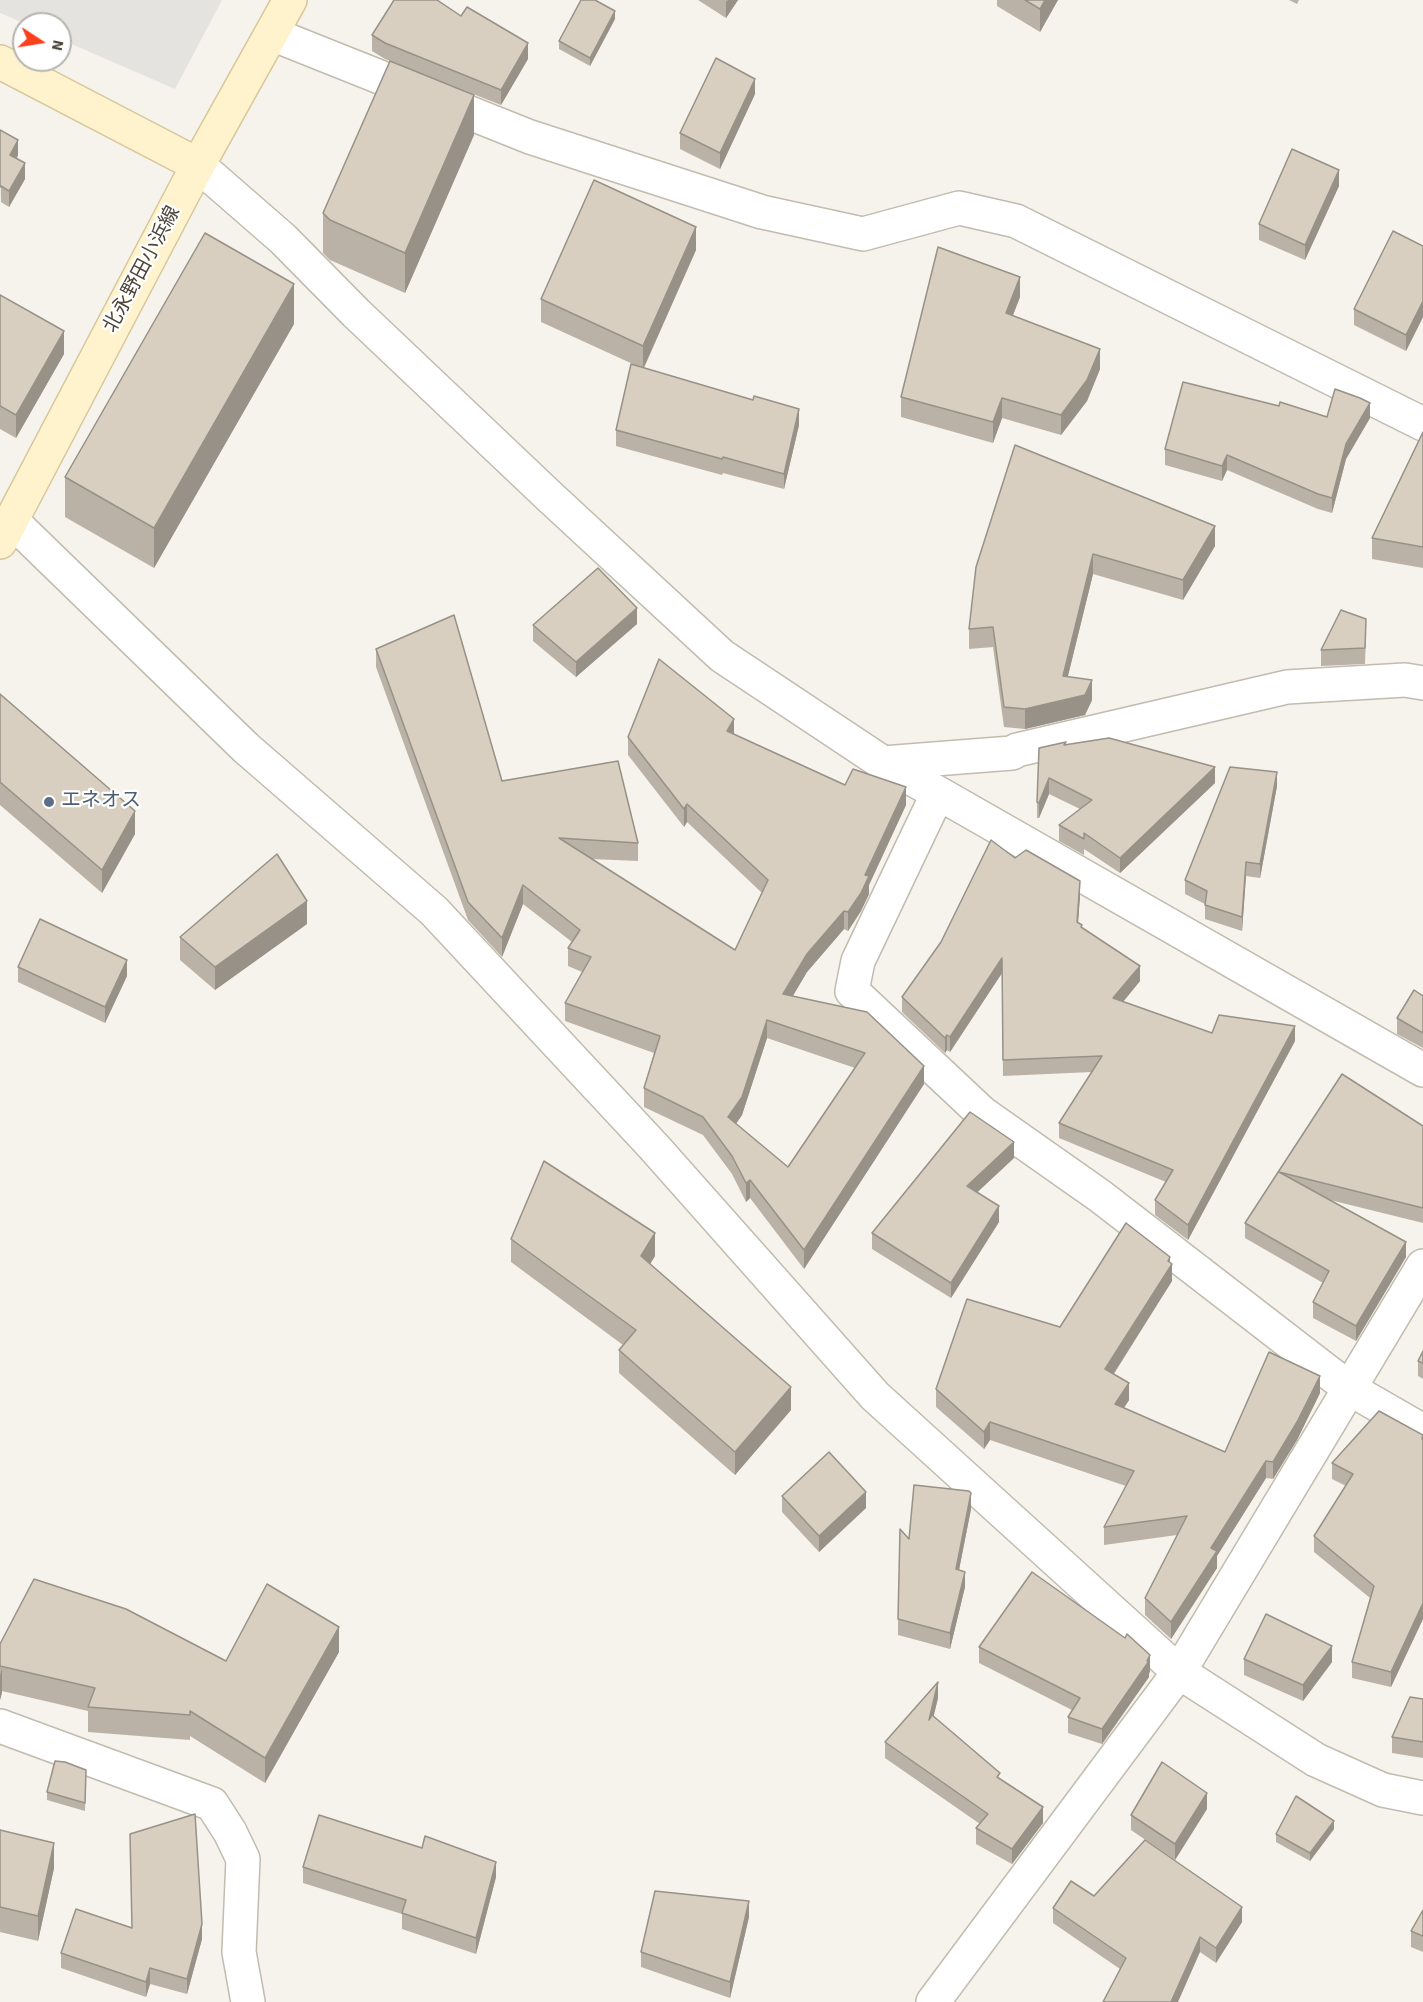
<!DOCTYPE html>
<meta charset="utf-8">
<style>
body{margin:0}
#map{position:relative;width:1423px;height:2002px;overflow:hidden;background:#f6f3ec;font-family:"Source Sans 3",sans-serif}
canvas{display:block}
.north{position:absolute;left:12px;top:12px;width:60px;height:60px;box-sizing:border-box;background:#fff;border:2px solid #b7b4b0;border-radius:50%;rotate:102deg;font-size:16px;font-weight:700;line-height:24px;text-align:center;color:#4b4439}
.north::after{content:'';display:block;margin:auto;width:21px;height:27px;background:#fc3f1d;clip-path:polygon(50% 0,100% 100%,50% 72%,0 100%)}
</style>
<div id="map">
<canvas width="1423" height="2002"></canvas>
<div class="north">N</div>
</div>
<script>
const c = document.querySelector('canvas').getContext('2d');
c.lineJoin = 'round';
function paint(path, color) { c.fillStyle = color; c.fill(path, 'evenodd'); }
function trace(path, color, width, dash) { c.strokeStyle = color; c.lineWidth = width; c.lineCap = dash ? 'butt' : 'round'; c.setLineDash(dash || []); c.stroke(path); }
function write(font, color, halo, rows, align = 'center') {
  c.font = font + ' "Source Sans 3","Noto Sans JP",sans-serif'; c.lineWidth = 4.5; c.setLineDash([]); c.textBaseline = 'middle'; c.strokeStyle = halo; c.fillStyle = color; for (const [text, x, y, turn = 0] of rows) {
    c.save(); c.translate(x, y); c.rotate((+turn || 0) * Math.PI / 180); c.textAlign = isNaN(turn) ? turn : align; if (halo) c.strokeText(text, 0, 0); c.fillText(text, 0, 0); c.restore();
  }
}
const parking = new Path2D(`
 M0 0H222L175 89 60 39V24H26L0 13Z`);
const street = new Path2D(`
 M272 34 530 137 762 212 863 234 959 208 1016 221 1423 424
 M198 165 283 239 356 313 549 496 722 656 883 763 938 793 1423 1070
 M12 521 246 748 434 911 654 1147 875 1396 1179 1672 1316 1760 1383 1790 1423 1798
 M883 763 1012 753 1017 750 1287 687 1405 680 1423 683
 M938 793 858 961 852 991 982 1113 1100 1196 1350 1389 1423 1431
 M0 1726 212 1804 230 1832 243 1859 239 1952 248 2002
 M933 2002 1179 1672 1423 1266`);
const secondary = new Path2D(`
 M0 62 198 165
 M0 542 198 165 290 0`);
const wall = new Path2D(`
 M698 0H738L726 18Z
 M997 0H1058L1040 32 997 6Z
 M1289 0H1299L1297 4Z
 M461 16 528 59 501 105 385 59 372 51V35Z
 M615 19 590 66 559 49V41Z
 M755 94 720 169 680 149V133Z
 M0 130 18 155 17 158 25 179 9 207 1 202Z
 M474 135 405 293 330 260 323 253V213Z
 M1339 186 1305 260 1259 240V224Z
 M1423 246V317L1406 351 1354 325V309Z
 M696 250 644 368 799 425 784 489 723 473 722 475 616 446V430L635 365 541 322V299Z
 M0 295 64 354 16 438 0 429Z
 M1020 297 1013 315 1100 369 1087 401 1061 435 1002 418 993 443 901 417V397Z
 M294 324 154 568 65 517V477Z
 M1279 406 1327 417 1370 418 1346 459 1332 513 1318 509 1227 470 1222 481 1165 465V449Z
 M1423 432V568L1372 559V538Z
 M1015 445 1215 546 1183 600 1093 574 1068 676 1092 700 1085 715 1025 729 1004 727 993 647 969 649V629Z
 M637 624 576 677 533 641V625Z
 M1366 634 1365 664 1321 666V650Z
 M376 649 502 781 638 843V861L591 859 735 950 762 893 687 822 684 827 628 755V737L734 734 845 785 906 805 869 885V894L861 911 848 931 844 929 807 972 792 996 924 1084 804 1269 750 1198 746 1202 732 1174 703 1135 644 1107V1088L654 1053 565 1021V1003L582 972 568 966V948L572 942 523 904 502 957 468 920 376 667ZM767 1038 855 1068 788 1167 736 1124 742 1115Z
 M0 694 135 834 102 893 0 805Z
 M1066 745 1215 783 1120 873 1084 849V855L1059 841V825L1080 809 1049 794 1039 818H1037V802Z
 M1277 786 1260 878 1246 876 1242 931 1205 919V904L1185 894V880Z
 M1015 858 1080 896 1078 923 1082 928 1140 981 1123 1002 1212 1033 1295 1041 1188 1240 1155 1215V1200L1166 1182 1059 1138V1123L1092 1072 1003 1076 1002 973 950 1052 947 1050 945 1053 902 1012V997Z
 M307 924 215 990 180 960V937Z
 M18 967 127 976 105 1023 18 982Z
 M1423 996V1048L1397 1034V1018Z
 M1342 1074 1423 1126V1223L1330 1200 1406 1257 1356 1341 1313 1318V1302L1323 1283 1245 1238V1223Z
 M1014 1158 977 1192 999 1222 951 1298 872 1249V1233Z
 M511 1239 655 1256 650 1264 791 1410 735 1475 619 1373V1350L623 1345 511 1262Z
 M1170 1263 1172 1281 1114 1374 1129 1400 1124 1408 1225 1452 1320 1393 1297 1440 1273 1479 1266 1478 1217 1556V1568L1171 1639 1145 1615V1598L1177 1535 1104 1545V1527L1126 1486 990 1440 984 1449 936 1407V1389L1060 1327Z
 M1423 1351V1379L1418 1376V1361Z
 M1423 1435V1619L1391 1687 1352 1678V1662L1370 1598 1314 1552V1536L1346 1486 1332 1479V1463Z
 M782 1496 866 1508 819 1552 782 1512Z
 M971 1509 959 1570 965 1587 950 1649 898 1635V1619L909 1539Z
 M0 1644 226 1661 339 1652 265 1783 190 1736V1740L88 1732V1711L2 1691 0 1700Z
 M979 1647 1150 1671 1149 1674V1677L1102 1744 1068 1733V1717L1072 1710 979 1663Z
 M1244 1659 1332 1662 1303 1701 1244 1675Z
 M938 1698 933 1716 1043 1823 1012 1864 976 1844V1828L980 1824 885 1758V1742Z
 M1423 1699V1758L1392 1753V1737Z
 M86 1770 85 1811 47 1800V1792Z
 M1207 1809 1175 1860 1131 1830V1815Z
 M1334 1829 1310 1861 1276 1842V1834Z
 M0 1830 54 1868 38 1941 0 1932Z
 M303 1867 496 1877 476 1954 402 1929V1914L303 1883Z
 M1094 1896 1242 1922 1216 1963 1200 1952 1120 1969 1053 1923V1908Z
 M1423 1910V1952L1411 1947V1931Z
 M749 1917 730 1998 641 1967V1952Z
 M132 1928 202 1939 187 1994 150 1984 146 1997 61 1968V1953Z`);
const shadedWall = new Path2D(`
 M728 0H738L726 18V2Z
 M1045 0H1058L1040 32V9Z
 M615 11V19L590 66V58Z
 M528 43V59L501 105V90Z
 M755 79V94L720 169V153Z
 M474 95V135L405 293V253Z
 M18 140V155L10 171V155Z
 M25 163V179L9 207V191Z
 M1339 170V186L1305 260V245Z
 M696 227V250L643 369V346Z
 M1020 277V297L1006 333V313Z
 M294 284V324L154 568V528Z
 M1423 301V317L1406 351V335Z
 M64 331V354L16 438V415Z
 M1100 349V369L1087 401 1061 435V415Z
 M1002 398V418L993 443V422Z
 M1370 403V418L1346 459 1332 513V498L1346 444Z
 M799 409V425L784 489V474Z
 M1227 455V470L1222 481V466Z
 M1215 526V546L1183 600V580Z
 M1093 554V574L1063 696V676Z
 M637 608V624L576 677V662Z
 M1092 680V700L1085 715 1025 729V709Z
 M734 719V738L727 731Z
 M1215 767V783L1120 873V858Z
 M1277 772V786L1260 878V864Z
 M1049 778V794L1039 818V803Z
 M906 787V805L869 885V894L861 911 848 931V912Z
 M687 804V822L684 827V809Z
 M135 811V834L102 893V870Z
 M1246 862V876L1242 931V917Z
 M1080 881V896L1077 937V922Z
 M523 885V904L502 957V938Z
 M307 901V924L215 990V967Z
 M844 911V929L807 972 783 1013V994L807 954Z
 M1002 958V973L950 1052V1037Z
 M127 960V976L105 1023V1007Z
 M1140 966V981L1113 1014V998Z
 M767 1020V1038L742 1115 728 1135V1117Z
 M1295 1026V1041L1188 1240V1225Z
 M947 1035V1050L945 1053V1038Z
 M924 1066V1084L804 1269V1250Z
 M1014 1142V1158L967 1202V1186Z
 M750 1180V1198L746 1202V1183Z
 M999 1206V1222L951 1298V1283Z
 M655 1233V1256L641 1279V1256Z
 M1406 1242V1257L1356 1341V1326Z
 M1170 1257V1266L1172 1264V1281L1105 1387V1369Z
 M1320 1376V1393L1297 1440 1273 1479V1462Z
 M1129 1383V1400L1115 1421V1404Z
 M791 1387V1410L735 1475V1452Z
 M990 1422V1440L984 1449V1432Z
 M1266 1461V1478L1217 1556V1568L1171 1639V1622L1211 1548Z
 M866 1492V1508L819 1552V1536Z
 M971 1493V1509L956 1585V1569Z
 M965 1572V1587L950 1649V1633Z
 M1423 1603V1619L1391 1687V1672Z
 M339 1627V1652L265 1783V1758Z
 M1332 1646V1662L1303 1701V1685Z
 M1150 1655V1671L1149 1674V1677L1102 1744V1729Z
 M2 1668V1693L0 1700V1675Z
 M938 1682V1698L929 1736V1720Z
 M1207 1793V1809L1175 1860V1844Z
 M1043 1807V1823L1012 1864V1849Z
 M1334 1821V1829L1310 1861V1853Z
 M54 1843V1868L38 1941V1916Z
 M496 1862V1877L476 1954V1938Z
 M749 1901V1917L730 1998V1982Z
 M1242 1907V1922L1216 1963V1948Z
 M202 1924V1939L187 1994V1979Z
 M1200 1937V1952L1178 2002H1171Z
 M150 1968V1984L146 1997V1982Z`);
const building = new Path2D(`
 M394 0H437L461 16 467 7 528 43 501 90 385 43 372 35Z
 M581 0H595L615 11 590 58 559 41Z
 M1025 0H1045L1040 9Z
 M716 58 755 79 720 153 680 133Z
 M390 61 474 95 405 253 330 220 323 213Z
 M0 130 18 140 10 155 25 163 9 191 1 186 0 187Z
 M1292 149 1339 170 1305 245 1259 224Z
 M594 180 696 227 643 346 541 299Z
 M1393 231 1423 246V301L1406 335 1354 309Z
 M205 233 294 284 154 528 65 477Z
 M938 247 1020 277 1006 313 1100 349 1087 380 1061 415 1002 398 993 422 901 397Z
 M0 295 64 331 16 415 0 406Z
 M631 364 753 400 754 396 799 409 784 474 723 457 722 459 616 430Z
 M1183 382 1279 406 1280 402 1327 417 1335 389 1360 398 1370 403 1346 444 1332 498 1318 494 1227 455 1222 466 1165 449Z
 M1423 432V547L1372 538Z
 M1015 445 1215 526 1183 580 1093 554 1063 676 1092 680 1085 695 1025 709 1004 707 993 627 969 629 976 567Z
 M598 568 637 608 576 662 533 625Z
 M1341 610 1366 619 1365 648 1321 650Z
 M454 615 502 781 618 761 638 843 559 838 735 950 768 880 687 804 684 809 628 737 659 659 734 719 727 731 845 785 853 769 906 787 865 875 869 876 861 893 848 912 844 911 807 954 783 994 867 1012 924 1066 804 1250 750 1180 746 1183 732 1156 703 1117 644 1088 660 1036 565 1003 591 957 568 948 580 930 523 885 502 938 468 902 376 649ZM767 1020 865 1053 788 1167 728 1117 742 1097Z
 M0 694 135 811 102 870 0 782Z
 M1109 738 1215 767 1120 858 1084 833V839L1059 825 1092 800 1049 778 1039 803 1037 802 1039 748 1066 742 1064 745Z
 M1230 767 1277 772 1260 864 1246 862 1242 917 1205 905 1207 891 1185 880Z
 M991 840 1015 858 1026 850 1080 881 1077 922 1082 925 1081 927 1140 966 1113 998 1212 1033 1219 1015 1295 1026 1188 1225 1155 1200 1173 1170 1059 1123 1102 1056 1003 1060 1002 958 950 1037 947 1035 945 1038 902 997 941 942Z
 M277 854 307 901 215 967 180 937Z
 M40 919 127 960 105 1007 18 967Z
 M1414 990 1423 996V1033L1397 1018Z
 M1342 1074 1423 1126V1208L1279 1172 1406 1242 1356 1326 1313 1302 1329 1271 1245 1223Z
 M970 1112 1014 1142 967 1186 999 1206 951 1283 872 1233Z
 M544 1161 655 1233 641 1256 791 1387 735 1452 619 1350 636 1330 511 1239Z
 M1126 1223 1170 1257 1168 1261 1172 1264 1105 1369 1129 1383 1115 1404 1225 1452 1269 1352 1320 1376 1297 1422 1273 1462 1266 1461 1211 1548 1217 1551 1171 1622 1145 1598 1187 1516 1104 1527 1134 1471 990 1422 984 1432 936 1389 967 1299 1060 1327Z
 M1423 1351V1363L1418 1361Z
 M1379 1411 1423 1435 1422 1439H1423V1603L1391 1672 1352 1662 1374 1586 1314 1536 1353 1474 1332 1463Z
 M829 1452 866 1492 819 1536 782 1496Z
 M914 1485 969 1491 971 1493 956 1569 965 1572 950 1633 898 1619 900 1529 909 1539Z
 M1032 1572 1125 1638 1127 1634 1150 1655 1147 1661H1149L1102 1729 1068 1717 1080 1698 979 1647Z
 M34 1579 126 1609 226 1661 267 1584 339 1627 265 1758 190 1711V1715L88 1707 95 1688 0 1666V1644Z
 M1266 1614 1332 1646 1303 1685 1244 1659Z
 M938 1682 929 1720 932 1715 1000 1773 997 1777 1043 1807 1012 1849 976 1828 988 1814 885 1742Z
 M1410 1697 1423 1699V1742L1392 1737Z
 M55 1761 65 1762 86 1770 85 1803 47 1792Z
 M1162 1762 1207 1793 1175 1844 1131 1815Z
 M1296 1796 1334 1821 1310 1853 1276 1834Z
 M195 1814 202 1924 187 1979 150 1968 146 1982 61 1953 76 1909 132 1928 130 1834Z
 M319 1815 422 1848 425 1836 496 1862 476 1938 402 1913 406 1900 303 1867Z
 M0 1830 54 1843 38 1916 0 1907Z
 M1145 1840 1242 1907 1216 1948 1200 1937 1171 2002H1103L1126 1958 1053 1908 1071 1881 1094 1896Z
 M655 1891 749 1901 730 1982 641 1952Z
 M1423 1910V1936L1411 1931Z`);
const markers = [
 [49,802,6,"#5c6f8a"]
];
const streetNames = [
 ["北永野田小浜線",143,270,-62]
];
const serviceNames = [
 ["エネオス",61,802]
];
paint(parking, '#e5e3e0');
trace(street, '#c2bbae', 36);
trace(secondary, '#d6c79b', 36);
trace(street, '#fff', 33);
trace(secondary, '#fff3cd', 33);
paint(wall, '#bab2a6');
paint(shadedWall, '#979187');
paint(building, '#d8cfc1');
trace(building, '#979187', 1.5);
for (const [x, y, r, color] of markers) { const dot = new Path2D(); dot.arc(x, y, r, 0, 2 * Math.PI); c.fillStyle = color; c.fill(dot); trace(dot, '#fff', 2); }
write('20px', '#4b4439', '#fff', streetNames);
write('20px', '#4e5e75', '#fff', serviceNames, 'left');
</script>
